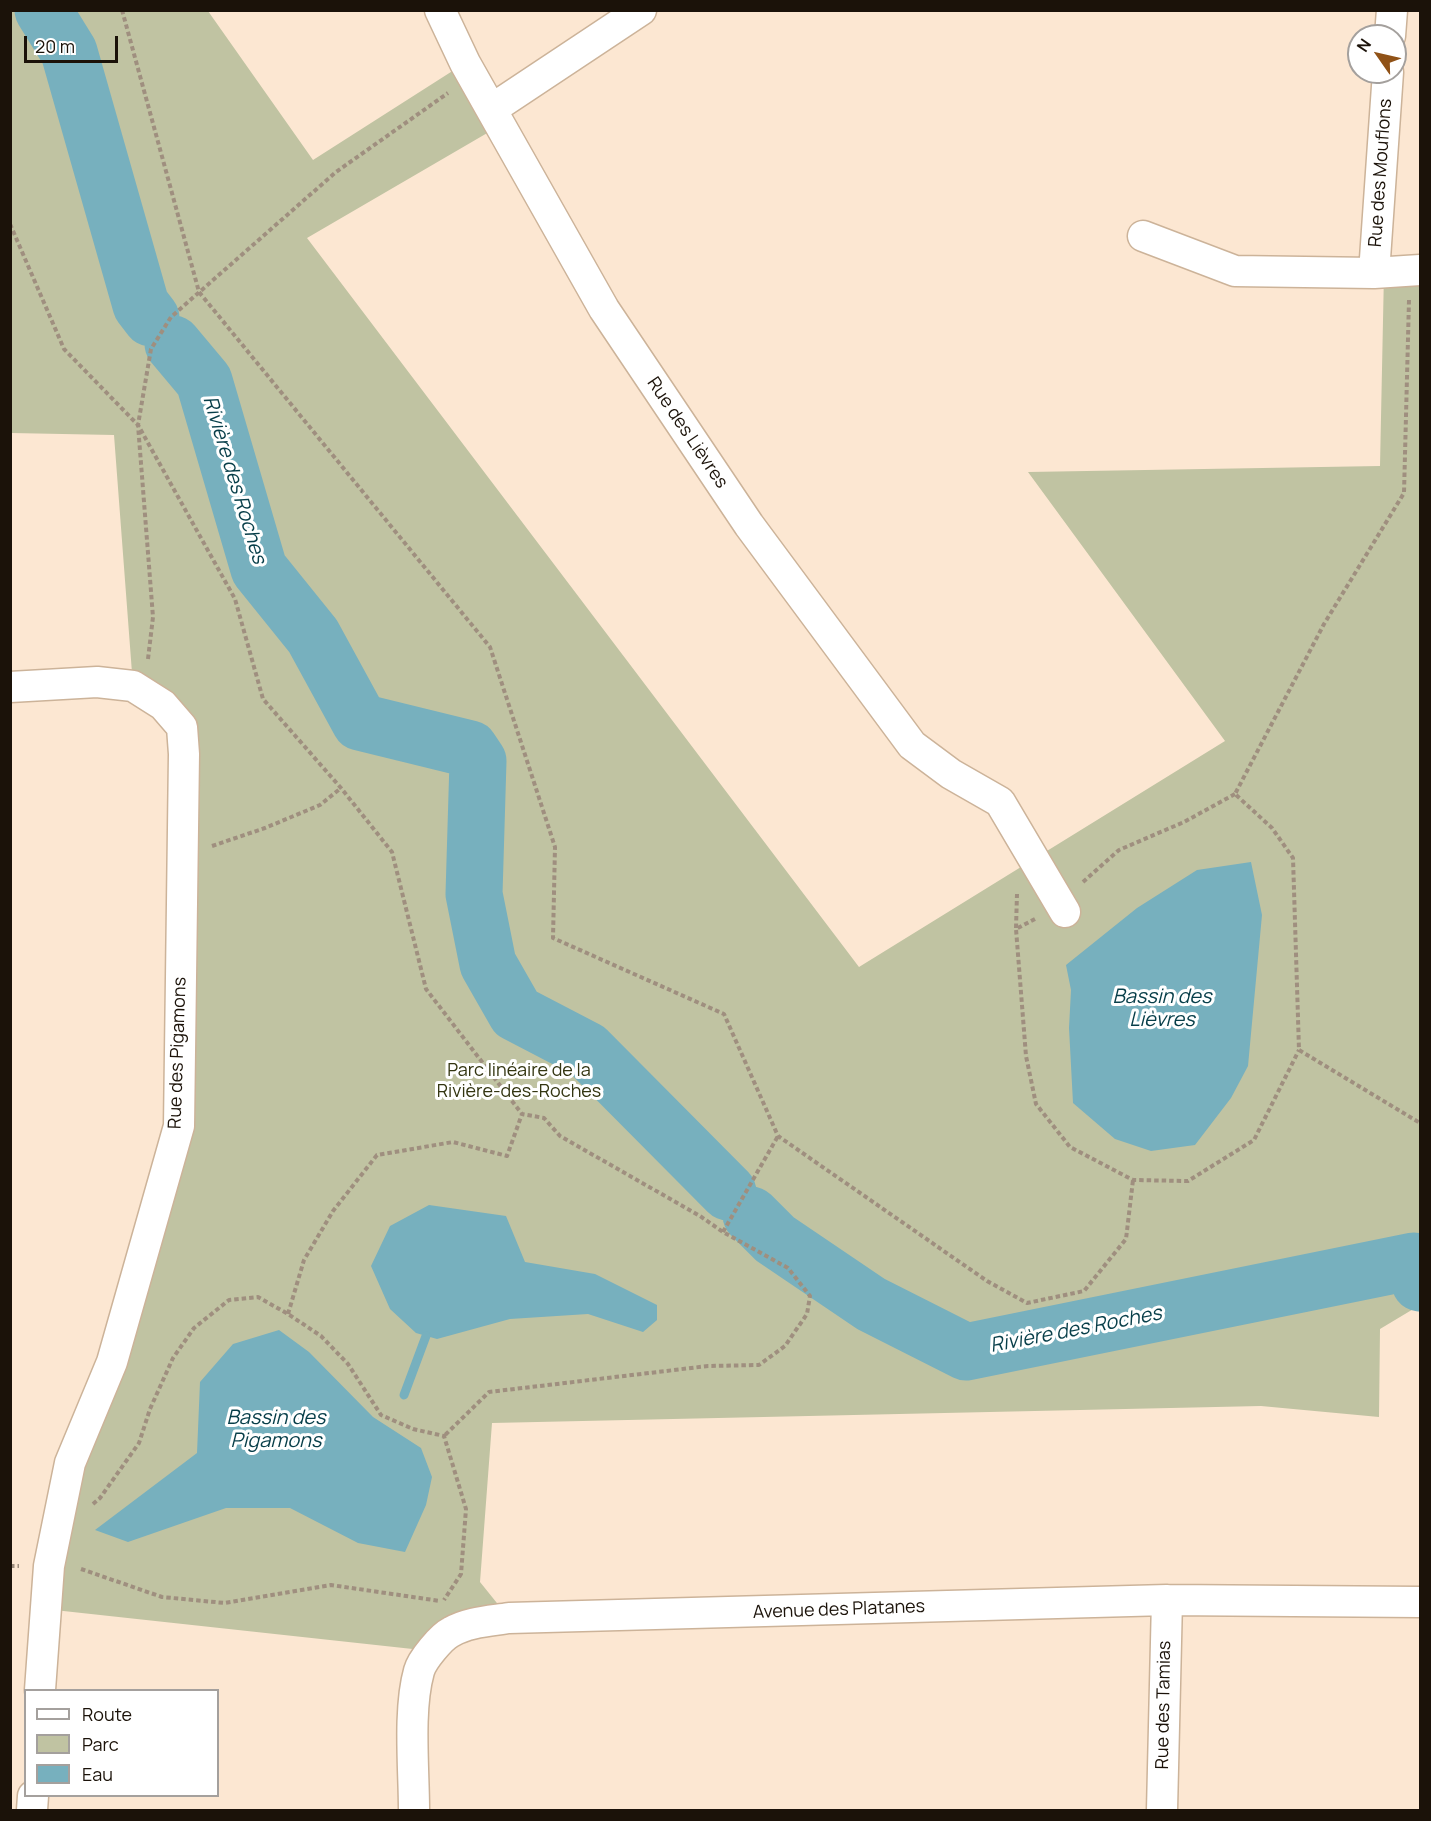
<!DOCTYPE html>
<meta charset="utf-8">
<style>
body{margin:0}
#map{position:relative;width:1431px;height:1821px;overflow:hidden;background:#fce7d2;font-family:Manrope,sans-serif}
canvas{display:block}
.frame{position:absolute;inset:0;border:12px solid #1b1209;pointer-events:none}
.legend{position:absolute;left:24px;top:1689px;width:195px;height:108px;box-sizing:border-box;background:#fff;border:2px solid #a4a09d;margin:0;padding:8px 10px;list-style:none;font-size:18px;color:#1b1209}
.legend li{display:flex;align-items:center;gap:12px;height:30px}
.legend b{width:30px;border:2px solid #a4a09d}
.north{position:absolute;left:1347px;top:24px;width:60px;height:60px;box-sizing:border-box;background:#fff;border:2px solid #a4a09d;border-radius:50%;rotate:304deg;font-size:16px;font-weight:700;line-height:24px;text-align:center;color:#1b1209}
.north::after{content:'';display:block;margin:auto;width:21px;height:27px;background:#905217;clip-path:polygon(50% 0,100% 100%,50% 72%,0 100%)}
.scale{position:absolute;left:24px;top:36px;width:94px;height:27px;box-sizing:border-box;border:3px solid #1b1209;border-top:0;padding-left:8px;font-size:18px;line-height:21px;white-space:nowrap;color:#1b1209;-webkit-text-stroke:4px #fff;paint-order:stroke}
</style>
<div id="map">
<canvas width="1431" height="1821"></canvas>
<div class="frame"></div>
<ul class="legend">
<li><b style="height:8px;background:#fff"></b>Route</li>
<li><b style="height:16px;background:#c0c3a2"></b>Parc</li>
<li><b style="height:16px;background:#77b0be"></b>Eau</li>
</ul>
<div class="north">N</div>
<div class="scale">20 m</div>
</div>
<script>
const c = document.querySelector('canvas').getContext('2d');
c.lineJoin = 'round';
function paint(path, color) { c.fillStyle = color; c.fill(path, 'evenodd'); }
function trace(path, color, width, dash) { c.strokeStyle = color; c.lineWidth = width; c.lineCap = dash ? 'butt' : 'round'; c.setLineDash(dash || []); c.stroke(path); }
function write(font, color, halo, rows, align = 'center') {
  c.font = font + ' Manrope,sans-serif'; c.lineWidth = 6; c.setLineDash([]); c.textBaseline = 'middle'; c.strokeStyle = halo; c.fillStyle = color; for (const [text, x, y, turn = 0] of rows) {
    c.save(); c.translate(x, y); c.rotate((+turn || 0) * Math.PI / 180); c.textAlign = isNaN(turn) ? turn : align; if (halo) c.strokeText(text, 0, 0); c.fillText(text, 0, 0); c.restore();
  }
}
const green = new Path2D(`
 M11 11H208L313 160 465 63 501 125 307 238 859 967 1225 741 1028 472 1380 466 1384 272 1420 270V1305L1380 1329 1379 1417 1261 1406 492 1423 480 1582 509 1618 431 1651 45 1609 49 1566 179 1126 184 754 133 686 114 435 11 433Z`);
const water = new Path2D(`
 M1251 862 1262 915 1248 1066 1231 1098 1195 1145 1151 1151 1115 1139 1073 1103 1069 1028 1071 990 1066 965 1137 908 1197 870Z
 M429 1205 506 1216 525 1262 595 1274 657 1305V1320L643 1332 588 1314 510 1319 437 1339 416 1333 390 1309 371 1266 390 1226Z
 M279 1330 309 1352 373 1417 421 1448 432 1477 426 1505 405 1552 358 1543 290 1508H226L128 1542 95 1530 197 1453 200 1382 233 1344Z`);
const stream = new Path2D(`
 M404 1395 426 1336`);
const river = new Path2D(`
 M43 10 69 52 141 305 151 318
 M173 344 204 381 259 569 313 636 360 722 470 749 478 761 474 894 488 964 516 1013 587 1050 728 1192
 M751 1215 775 1239 871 1304 966 1352 1414 1261 1420 1283`);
const path = new Path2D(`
 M122 10 199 292 490 647 555 847 553 938 724 1014 778 1136 987 1281 1027 1303 1084 1291 1126 1239 1133 1180
 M10 224 64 349 138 425 235 599 263 699 341 788 392 852 426 989 522 1114
 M1409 300 1404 493 1324 624 1235 794 1272 828 1293 858 1299 1050 1420 1123
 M148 659 153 617 138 425 151 349 171 317 336 172 448 93
 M212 846 265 828 320 805 341 788
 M1083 882 1119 850 1184 822 1235 794
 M1035 919 1016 929 1026 1056 1036 1104 1070 1147 1133 1180 1188 1181 1254 1140 1299 1050
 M1016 928 1017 894
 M723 1232 778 1136
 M288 1314 304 1260 333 1211 377 1155 453 1142 507 1156 522 1114 544 1118 560 1136 700 1216 723 1232 788 1268 810 1296 807 1314 785 1346 759 1365 708 1366 489 1392 444 1436
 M93 1504 100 1498 139 1443 150 1409 173 1358 194 1328 229 1300 258 1297 288 1314 321 1336 348 1364 381 1415 413 1429 444 1436 466 1509 461 1574 444 1600
 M10 1566H19
 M81 1569 162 1597 225 1603 331 1585 440 1601`);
const minor = new Path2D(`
 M440 10 465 63 604 309 749 525 912 745 951 774 1000 802 1065 912
 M1390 36 1392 10
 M492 109 641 10
 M1143 236 1235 271 1374 273 1420 270
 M1374 273 1388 72
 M10 687 97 682 133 686 163 705 182 727 184 754 179 1126 112 1362 70 1463 49 1566 40 1690
 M32 1810 33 1796
 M414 1810C414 1769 408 1710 419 1671 422 1660 441 1637 451 1632 468 1622 490 1621 509 1618L1167 1600 1420 1602
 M1162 1810 1167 1600`);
const streetNames = [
 ["Rue des Mouflons",1381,173,-86],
 ["Rue des Lièvres",687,433,56],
 ["Rue des Pigamons",178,1053,-88],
 ["Avenue des Platanes",839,1610,-2],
 ["Rue des Tamias",1164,1705,-89]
];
const parkNames = [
 ["Parc linéaire de la",519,1071],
 ["Rivière-des-Roches",519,1092]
];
const waterNames = [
 ["Rivière des Roches",234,480,73],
 ["Bassin des",1162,997],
 ["Lièvres",1162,1020],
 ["Rivière des Roches",1076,1330,-11],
 ["Bassin des",276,1418],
 ["Pigamons",276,1441]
];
paint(green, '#c0c3a2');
paint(water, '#77b0be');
trace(stream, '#77b0be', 9);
trace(river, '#77b0be', 57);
trace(minor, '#ccb399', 33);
trace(path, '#9f8f7f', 4, [4.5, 3]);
trace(minor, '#fff', 30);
write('18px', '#1b1209', '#fff', streetNames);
write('18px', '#333511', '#fff', parkNames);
write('italic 20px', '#073e49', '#fff', waterNames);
</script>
